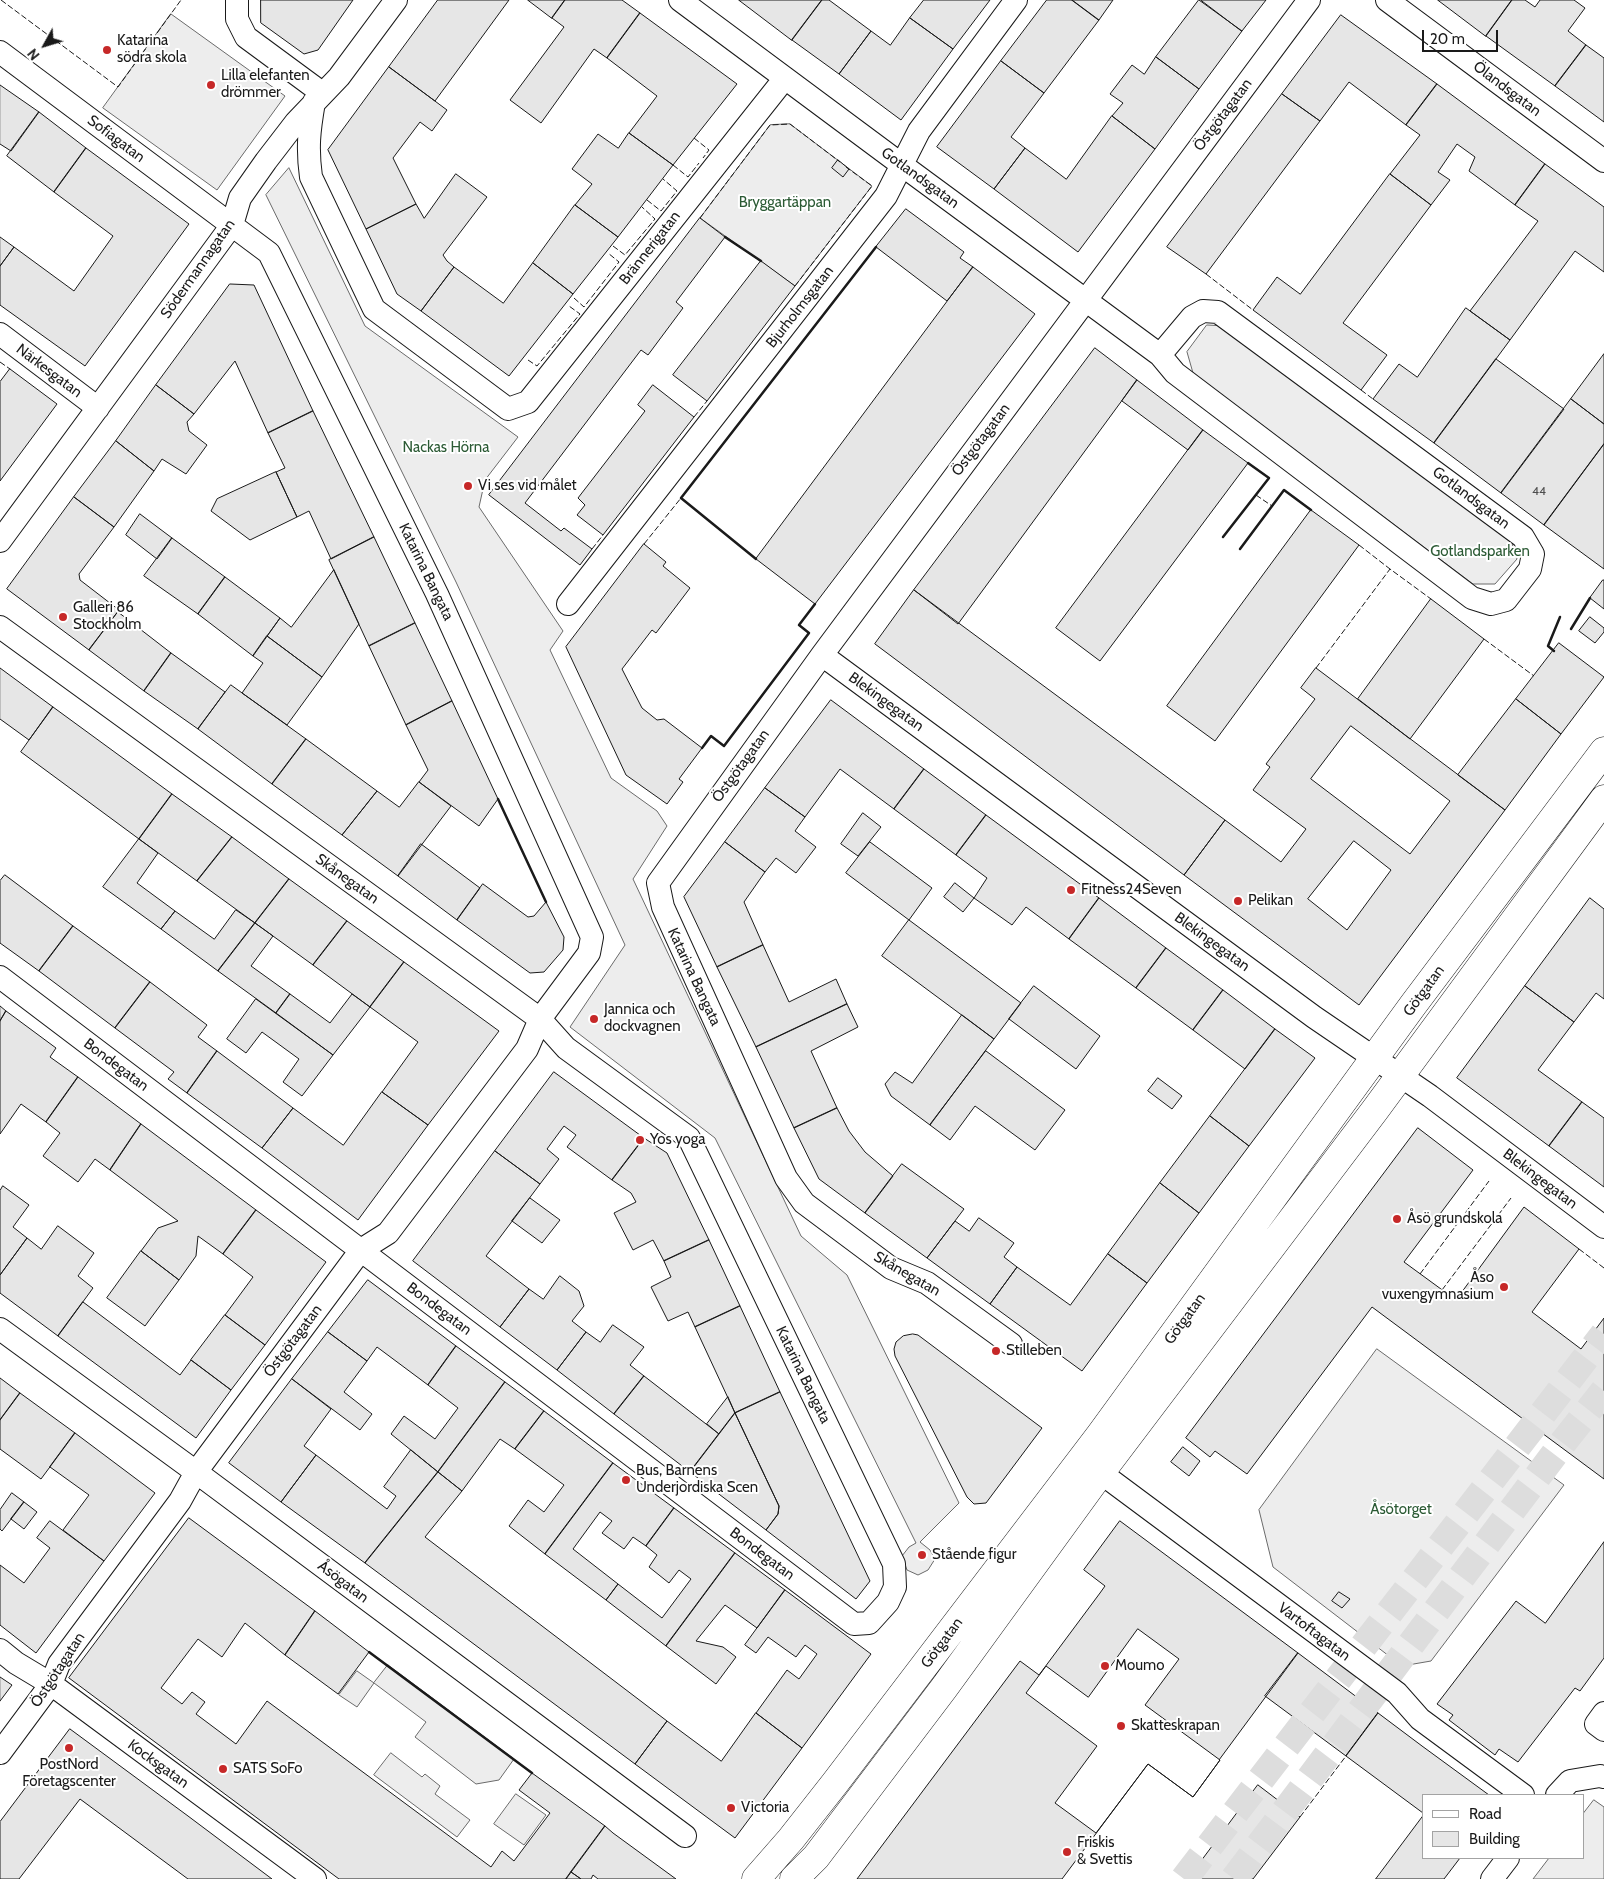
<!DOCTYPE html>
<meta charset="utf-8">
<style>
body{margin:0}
#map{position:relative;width:1604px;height:1879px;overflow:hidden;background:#fff;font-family:Cabin,sans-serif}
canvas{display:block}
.legend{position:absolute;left:1422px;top:1794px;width:162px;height:65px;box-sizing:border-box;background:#fff;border:1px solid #a3a3a3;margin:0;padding:6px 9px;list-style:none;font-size:15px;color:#1a1a1a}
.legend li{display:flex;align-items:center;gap:10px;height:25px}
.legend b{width:25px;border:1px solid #a3a3a3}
.north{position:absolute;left:20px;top:20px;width:50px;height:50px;-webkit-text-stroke:4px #fff;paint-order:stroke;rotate:231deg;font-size:14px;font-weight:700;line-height:20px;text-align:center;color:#1a1a1a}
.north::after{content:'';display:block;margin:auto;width:18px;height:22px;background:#1a1a1a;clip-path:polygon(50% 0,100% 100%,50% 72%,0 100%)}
.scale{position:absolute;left:1422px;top:30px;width:76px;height:22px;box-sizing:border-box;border:2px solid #1a1a1a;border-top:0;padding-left:6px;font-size:15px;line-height:18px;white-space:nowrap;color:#1a1a1a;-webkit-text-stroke:4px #fff;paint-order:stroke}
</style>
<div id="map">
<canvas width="1604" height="1879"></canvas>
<ul class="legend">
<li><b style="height:6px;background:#fff"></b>Road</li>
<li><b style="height:14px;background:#e6e6e6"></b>Building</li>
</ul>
<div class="north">N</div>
<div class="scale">20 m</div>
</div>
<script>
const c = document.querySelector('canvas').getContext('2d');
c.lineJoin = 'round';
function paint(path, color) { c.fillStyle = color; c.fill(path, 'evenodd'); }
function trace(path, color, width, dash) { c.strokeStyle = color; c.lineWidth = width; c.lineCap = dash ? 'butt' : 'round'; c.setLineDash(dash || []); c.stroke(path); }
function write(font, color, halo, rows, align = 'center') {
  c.font = font + ' Cabin,sans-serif'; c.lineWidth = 4; c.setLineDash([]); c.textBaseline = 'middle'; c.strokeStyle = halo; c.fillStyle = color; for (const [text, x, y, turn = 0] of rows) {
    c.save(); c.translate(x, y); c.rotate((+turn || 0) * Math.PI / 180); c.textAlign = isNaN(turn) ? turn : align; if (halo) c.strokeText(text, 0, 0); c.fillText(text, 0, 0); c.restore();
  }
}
const built = new Path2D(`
 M171 14 285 96 217 190 103 108Z
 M790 124 872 186 795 286 700 218 770 125Z
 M289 168 365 326 518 437 485 480 479 507 563 631 550 650 611 778 657 811 667 826 633 879 801 1236 847 1275 959 1503 920 1542 930 1550 935 1559 928 1570 918 1575 907 1570 902 1556 909 1547 916 1543 715 1138 570 1027 625 945 456 582 266 195Z
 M1207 325 1227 326 1510 537 1517 559 1495 584H1473L1193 373 1187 352Z
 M1377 1349 1564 1485 1431 1661 1402 1666 1273 1567 1259 1510Z
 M388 1665 514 1759 499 1780 476 1784 415 1737 426 1722 374 1683Z
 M357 1671 374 1683 357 1707 339 1695Z
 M391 1753 422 1777 425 1774 440 1786 435 1794 470 1820 457 1837 374 1775Z
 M516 1794 546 1815 524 1845 494 1824Z
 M1594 1800 1604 1807V1879H1533L1549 1858H1583V1814Z`);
const building = new Path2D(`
 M261 0H353L318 50 304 54 261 23Z
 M438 0H509L435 101 389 67Z
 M528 0H565L552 18Z
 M565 0H622L640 13 607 58 594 49 541 123 510 100 564 27 552 18Z
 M739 0H822L792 40Z
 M822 0H829L871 31 839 74 792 40Z
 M924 0H990L953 49 910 18Z
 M1047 0H1072L1099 20 1044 93 1001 61Z
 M1072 0H1113L1099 20Z
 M1199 0 1242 31 1199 89 1156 57Z
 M1201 0H1266L1242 31Z
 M1438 0H1512L1486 36Z
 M1512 0H1525L1535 7 1540 0H1574L1585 8 1568 31 1586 45 1555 86 1486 36Z
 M640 13 737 84 673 165 629 133 657 96 607 58Z
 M1341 15 1437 84 1406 125 1349 82 1320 121 1282 94Z
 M910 18 953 49 901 120 839 74 871 31 890 45Z
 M1586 45 1604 58V122L1555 86Z
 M1156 57 1199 89 1155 149 1112 116 1123 103 1110 94 1132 65 1144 74Z
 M1001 61 1044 93 1011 137 1025 148 994 189 937 147Z
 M389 67 447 110 432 131 420 122 393 158 416 204 366 229 328 150Z
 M1437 84 1545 164 1515 205 1469 171 1475 157 1457 144 1438 172 1450 180 1431 205 1390 174 1420 135 1406 125Z
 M0 85 39 112 11 151 0 144Z
 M1282 94 1320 121 1206 274 1167 247Z
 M39 112 86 148 54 192 7 156Z
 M1112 116 1155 149 1078 252 994 189 1025 148 1066 179Z
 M629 133 673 165 618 237 575 205 592 184 572 169 598 134 618 148Z
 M86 148 189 224 85 366 0 305V266L14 247 74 291 113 236 54 192Z
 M838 160 849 169 843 177 832 168Z
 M1545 164 1604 207V272L1575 251 1510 340 1470 311 1538 221 1515 205Z
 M456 174 487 197 443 255 447 261 454 267 421 311 397 294 366 229 416 204 424 218Z
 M1390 174 1431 205 1343 323 1387 355 1361 390 1253 310 1277 277 1300 294Z
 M575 205 618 237 573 294 533 263Z
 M906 209 964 252 960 258 973 267 947 301 876 247Z
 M700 218 725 237 676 302 683 308 648 355 641 350 525 503 561 531 564 528 592 549 580 565 489 495Z
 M0 237 14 247 0 266Z
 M761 261 795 286 707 401 673 375Z
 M533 263 573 294 509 376 421 311 454 267 503 303Z
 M973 267 1035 314 815 604 756 559Z
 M230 284 254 285 313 411 268 433 235 361 194 414 156 385Z
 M1466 308 1510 340 1434 443 1373 399 1399 364 1417 377Z
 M1095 348 1137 380 958 624 914 590Z
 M1604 354V424L1571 399Z
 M1496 359 1564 409 1501 493 1434 443Z
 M10 369 57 404 0 481V382Z
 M1137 380 1203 430 1188 450 1122 401Z
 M156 385 194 414 187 422 189 431 207 445 186 474 162 459 154 471 116 441Z
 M653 385 694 417 603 535 577 515 585 505 578 498 645 411 638 405Z
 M1571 399 1604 424V444L1544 525 1501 493Z
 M313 411 374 537 331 559 309 511 297 517 276 472 285 468 268 433Z
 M1203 430 1248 463 1100 661 1056 628Z
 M116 441 154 471 114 527 74 497Z
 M1604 444V569L1544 525Z
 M276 472 297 517 250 540 211 511 217 499Z
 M74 497 114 527 79 574 80 580 119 610 89 650 7 589Z
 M1311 510 1359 545 1215 741 1167 706Z
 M140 514 172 538 157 559 126 535Z
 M374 537 415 623 369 646 329 560Z
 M172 538 225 577 198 614 144 576Z
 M644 544 666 562 663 566 690 588 656 633 652 630 622 669 642 708 657 720 664 719 702 748 679 779 683 782 667 804 626 775 566 647Z
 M334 570 359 624 322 677 267 636 280 618 291 627Z
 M225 577 280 618 253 656 198 614Z
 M1603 580H1604V609L1590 598Z
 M914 590 1225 820 1184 875 875 644Z
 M1431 599 1484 639 1410 739 1358 699Z
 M118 612 171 653 144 691 89 650Z
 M1590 617 1604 628V632L1595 643 1579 631Z
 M415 623 452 701 406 725 369 646Z
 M267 636 322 677 287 725 242 693 263 663 253 656Z
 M1559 643 1604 677 1561 734 1516 699Z
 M171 653 225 692 198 729 144 691Z
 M0 668 53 707 29 740 0 719Z
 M1316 668 1505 810 1359 1005 1184 875 1225 820 1281 862 1306 829 1253 790 1270 767 1266 764 1315 699 1301 688ZM1351 726 1450 801 1410 854 1311 779ZM1354 841 1391 870 1347 930 1308 899Z
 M231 685 306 739 272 784 198 729Z
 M1516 699 1561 734 1505 810 1458 775Z
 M831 700 924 769 894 809 840 769 805 817 765 788Z
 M452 701 498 799 479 826 419 782 428 770 406 725Z
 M53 707 172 794 139 839 21 752Z
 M306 739 377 791 342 835 272 784Z
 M924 769 986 815 956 855 894 809Z
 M419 782 451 806 398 876 342 835 377 791 399 807Z
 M765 788 805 817 795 831 816 847 796 873 776 858 765 872 725 842Z
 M172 794 232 837 197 881 139 839Z
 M863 813 881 827 858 856 841 844Z
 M986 815 1099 898 1069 939 1026 907 1012 925 974 898 987 878 956 855Z
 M232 837 289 879 255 923 197 881Z
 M139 839 158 853 137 883 175 911 161 929 103 887Z
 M725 842 765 872 744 902 763 945 717 967 684 897Z
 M870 842 932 888 909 920 846 873Z
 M421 844 480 888 457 920 398 876Z
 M5 875 73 926 39 971 0 943V881Z
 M289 879 347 921 313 965 255 923Z
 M955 883 974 898 963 912 944 897Z
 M483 884 528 917 534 916 546 902 564 937 563 950 544 972 530 973 457 920Z
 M1099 898 1166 948 1136 988 1069 939Z
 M1590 898 1604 909V999L1596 993 1574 1022 1525 986Z
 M236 910 255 923 218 971 161 929 175 911 214 939Z
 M909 920 1021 1003 994 1039 882 956Z
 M347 921 404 962 370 1007 313 965Z
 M255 923 273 936 251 966 290 994 276 1013 218 971Z
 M73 926 150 982 115 1028 39 971Z
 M763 945 789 1002 836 979 847 1004 756 1047 717 967Z
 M1166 948 1223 990 1193 1030 1136 988Z
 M404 962 499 1031 428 1125 382 1092 418 1042 370 1007Z
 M150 982 207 1025 198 1037 217 1051 187 1093 168 1079 174 1072 115 1028Z
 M1034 986 1100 1036 1076 1069 1009 1019Z
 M1525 986 1574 1022 1538 1070 1582 1102 1549 1146 1457 1078Z
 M1223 990 1275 1029 1245 1069 1193 1030Z
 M290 994 330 1023 352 994 370 1007 333 1055 276 1013Z
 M256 999 333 1055 302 1096 283 1082 299 1059 262 1032 246 1053 227 1039Z
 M847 1004 858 1027 811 1051 837 1108 794 1128 756 1047Z
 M0 1006 6 1011 0 1021Z
 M6 1011 56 1048 50 1057 78 1077 46 1122 21 1104 0 1134V1021Z
 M962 1015 994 1039 930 1125 891 1096 885 1084 895 1072 912 1083Z
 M1275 1029 1315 1058 1249 1146 1210 1116Z
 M217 1051 293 1108 262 1148 187 1093Z
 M986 1051 1065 1110 1035 1150 975 1106 950 1140 930 1125Z
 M554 1072 644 1138 612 1180 567 1147 576 1135 564 1126 547 1149 559 1159 540 1184 495 1151Z
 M78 1077 141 1124 110 1170 95 1159 78 1182 43 1156 60 1133 46 1122Z
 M1158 1078 1182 1096 1172 1109 1148 1091Z
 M382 1092 428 1125 358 1220 262 1148 293 1108 343 1145Z
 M1582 1102 1604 1118V1187L1549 1146Z
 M837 1108 849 1131 865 1152 893 1176 865 1213 819 1179 794 1128Z
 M1210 1116 1249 1146 1199 1213 1160 1183Z
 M141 1124 256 1210 223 1254 198 1236 196 1256 179 1280 141 1251 158 1228 178 1221 110 1170Z
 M1418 1128 1473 1170 1404 1262 1456 1300 1524 1207 1579 1249 1532 1312 1581 1349 1604 1318V1479L1372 1307 1247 1474 1215 1451 1210 1457 1186 1438Z
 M644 1138 667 1153 709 1240 664 1261 653 1240 633 1250 614 1213 636 1202 631 1193 612 1180Z
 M495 1151 540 1184 486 1256 529 1289 500 1327 413 1261Z
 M902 1164 964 1209 927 1258 865 1213Z
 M1160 1183 1199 1213 1147 1283 1108 1254Z
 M3 1186 29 1205 13 1227 27 1238 0 1275V1191Z
 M530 1198 560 1220 542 1243 512 1221Z
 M256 1210 326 1262 265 1345 225 1315 253 1277 223 1254Z
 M979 1218 1014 1243 1004 1257 1017 1267 990 1304 927 1258 955 1221 969 1231Z
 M58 1226 94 1253 78 1276 93 1288 58 1336 0 1293V1275L27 1238 41 1249Z
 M709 1240 740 1306 695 1327 688 1312 668 1321 651 1287 671 1277 664 1261Z
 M141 1251 179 1280 145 1326 107 1298Z
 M1108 1254 1147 1283 1082 1371 990 1304 1017 1267 1070 1305Z
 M560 1276 579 1291 584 1306 572 1321 586 1332 557 1370 500 1327 529 1289 543 1299Z
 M368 1280 456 1346 428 1385 377 1347 367 1361 328 1332Z
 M83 1302 180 1375 191 1360 231 1390 196 1438 58 1336Z
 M740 1306 780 1392 735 1413 695 1327Z
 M225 1315 265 1345 231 1390 191 1360Z
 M613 1325 644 1347 630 1365 644 1376 614 1414 557 1370 586 1332 600 1342Z
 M328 1332 367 1361 344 1392 372 1414 360 1430 292 1379Z
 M913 1334 918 1335 1042 1428 986 1503 974 1504 967 1497 895 1356 894 1349 896 1342 903 1336Z
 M456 1346 505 1382 438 1472 391 1434 404 1416 435 1439 458 1408 428 1385Z
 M644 1376 719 1434 690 1472 614 1414Z
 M0 1378 20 1393 0 1420Z
 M292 1379 331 1409 304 1446 316 1455 281 1502 229 1463Z
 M505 1382 544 1411 515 1449 500 1439 462 1491 438 1472Z
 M780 1392 870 1581 856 1599 766 1530 778 1514 779 1506 735 1413Z
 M20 1393 75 1433 41 1479 0 1449V1420Z
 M728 1397 735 1413 719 1434 707 1424Z
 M544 1411 613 1463 545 1554 509 1526 528 1500 544 1512 564 1485 515 1449Z
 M735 1413 779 1506 778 1514 766 1530 690 1472Z
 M75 1433 155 1493 104 1561 63 1530 89 1495 50 1467Z
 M1183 1447 1200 1461 1189 1476 1171 1462Z
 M411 1450 438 1472 365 1563 281 1502 316 1455 387 1509 396 1496 384 1487Z
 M613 1463 674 1508 646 1546 633 1537 624 1549 602 1533 612 1521 600 1512 573 1549 618 1584 606 1600 545 1554Z
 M438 1472 462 1491 425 1537 667 1721 635 1764 365 1563Z
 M12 1493 24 1502 2 1531 0 1529V1510Z
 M24 1502 37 1512 24 1529 11 1519Z
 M674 1508 735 1553 666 1646 606 1600 618 1584 662 1618 691 1579 679 1570 669 1583 649 1567 657 1555 646 1546Z
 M189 1518 315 1611 285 1655 245 1623 222 1657 198 1639 161 1688 182 1704 192 1692 205 1702 196 1714 236 1744 267 1701 491 1867 502 1851 514 1861 550 1813 519 1790 532 1773 605 1826 566 1879H339L69 1678Z
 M50 1521 104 1561 36 1653 0 1625V1565L24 1583 50 1548 37 1538Z
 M1120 1521 1298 1653 1219 1760H1220L1193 1797 1148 1764 1062 1879H857L1020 1661 1039 1675 1100 1593 1105 1586 1084 1570Z
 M1604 1542V1658L1580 1691 1575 1688 1518 1762 1499 1749 1495 1755 1449 1720 1453 1715 1437 1704 1516 1601 1545 1623Z
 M735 1553 785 1590 757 1628 725 1605 696 1641 723 1647 736 1657 716 1684 666 1646Z
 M785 1590 871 1654 802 1748 756 1713 787 1670 799 1679 817 1654 805 1645 796 1657 768 1637 756 1653 745 1645Z
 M1339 1592 1350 1599 1342 1608 1332 1601Z
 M315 1611 369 1652 338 1694 285 1655Z
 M1138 1629 1179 1659 1145 1705 1220 1760 1193 1797 1148 1764 1096 1833 1055 1803 1097 1746 1026 1693 1046 1666 1088 1697Z
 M1298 1653 1378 1713 1346 1756 1265 1696Z
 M0 1677 12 1685 0 1701Z
 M756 1713 802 1748 735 1838 635 1764 667 1721 721 1761Z
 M1378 1713 1422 1746 1489 1795H1423V1813L1346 1756Z
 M70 1729 188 1816 272 1879H188L80 1799 19 1879H0V1822Z
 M1258 1785 1300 1817 1253 1879H1188Z
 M1423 1816V1858H1460L1444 1879H1376Z
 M605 1826 613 1833 676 1879H598L593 1875 591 1879H581L571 1872Z
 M571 1872 581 1879H566Z`);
const highwayTunnel = new Path2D(`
 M1184 1879 1604 1334
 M1234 1879 1565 1440 1604 1391`);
const street = new Path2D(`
 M237 0V19L246 37 322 93
 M680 0 902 165 1160 355
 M1387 0 1604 161
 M0 52 269 253 437 594 592 937 589 953 540 1019 527 1049 388 1233 361 1250 196 1472 180 1501 59 1664 51 1684 0 1753
 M314 102C309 131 307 148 311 177L374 309 508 409 528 402 785 78
 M1203 311 1218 312 1523 537 1533 554 1530 569 1506 600 1491 604 1472 598 1175 373 1160 355 1192 317Z
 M0 334 98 408
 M0 541 232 225 240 198 266 161 296 122 339 77 396 0
 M568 604 886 196 919 131 1016 0
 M0 627 540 1019 566 1048 689 1138 894 1564 895 1587 888 1602 869 1623 854 1624 0 977
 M822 655 1314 1017 1430 1096 1604 1227
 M0 1329 196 1472 685 1836
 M1011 1344 927 1283 891 1268 804 1203 786 1178 663 907 658 883 822 655 1309 0
 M1101 1473 1397 1693 1420 1719 1523 1795
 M0 1650 16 1663 51 1684 315 1879
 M1604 1713 1596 1724 1604 1730
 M1557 1795 1570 1781 1600 1776 1604 1777
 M1492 1879 1508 1858`);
const secondary = new Path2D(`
 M756 1879 791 1839 835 1783 1100 1435 1413 1005 1604 751
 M794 1879 816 1857 944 1688 1104 1468 1375 1110 1604 799`);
const fence = new Path2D(`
 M1 0 118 87 181 0
 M694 138 709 150 703 158
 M673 165 688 177 699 163
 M647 200 661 211 677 191 663 179
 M700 218 770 125 790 124 840 162
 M613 246 625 255 655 219 642 207
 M1206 274 1253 310
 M795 286 872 186 846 167
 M574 298 584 307 619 262 608 253
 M528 360 537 366 580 314 569 306
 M0 362 10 369
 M1361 390 1373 399
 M694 417 707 401
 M1256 495 1272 506
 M644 544 681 498
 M1359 545 1390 569
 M592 549 603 535
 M1484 639 1534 676
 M1316 668 1390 569 1431 599
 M1579 1249 1604 1268
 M1420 1274 1489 1181
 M1442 1290 1511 1198
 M1300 1817 1346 1756`);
const wall = new Path2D(`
 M725 237 761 261
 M1223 537 1269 478 1248 463
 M1240 549 1284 490 1311 510
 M756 559 681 498 876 247
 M1571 629 1590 598
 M1554 651 1548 646 1560 617
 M702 748 711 736 724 746 809 633 799 625 815 604
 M498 799 546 902
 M369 1652 532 1773`);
const markers = [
 [107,50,5,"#c62828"],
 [211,85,5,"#c62828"],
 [468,486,5,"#c62828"],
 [63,617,5,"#c62828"],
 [1071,890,5,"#c62828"],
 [1238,901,5,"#c62828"],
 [594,1019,5,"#c62828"],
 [640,1140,5,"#c62828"],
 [1397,1219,5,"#c62828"],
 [1504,1287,5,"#c62828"],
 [996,1351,5,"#c62828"],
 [626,1480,5,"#c62828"],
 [922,1555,5,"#c62828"],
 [1105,1666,5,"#c62828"],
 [1121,1726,5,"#c62828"],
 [69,1748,5,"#c62828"],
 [223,1769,5,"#c62828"],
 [731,1808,5,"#c62828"],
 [1067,1852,5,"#c62828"]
];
const numberNames = [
 ["44",1539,491]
];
const poiNames = [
 ["Katarina",117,41],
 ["södra skola",117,58],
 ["Lilla elefanten",221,76],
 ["drömmer",221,93],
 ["Vi ses vid målet",478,486],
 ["Galleri 86",73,608],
 ["Stockholm",73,625],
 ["Fitness24Seven",1081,890],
 ["Pelikan",1248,901],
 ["Jannica och",604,1010],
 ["dockvagnen",604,1027],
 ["Yos yoga",650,1140],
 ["Åsö grundskola",1407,1219],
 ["Åso",1494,1278,"right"],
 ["vuxengymnasium",1494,1295,"right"],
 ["Stilleben",1006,1351],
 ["Bus, Barnens",636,1471],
 ["Underjordiska Scen",636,1488],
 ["Stående figur",932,1555],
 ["Moumo",1115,1666],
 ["Skatteskrapan",1131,1726],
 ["PostNord",69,1765,"center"],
 ["Företagscenter",69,1782,"center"],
 ["SATS SoFo",233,1769],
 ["Victoria",741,1808],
 ["Friskis",1077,1843],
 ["& Svettis",1077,1860]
];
const streetNames = [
 ["Ölandsgatan",1507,89,37],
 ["Östgötagatan",1223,115,-53],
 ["Sofiagatan",116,139,37],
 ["Gotlandsgatan",920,178,36],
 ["Brännerigatan",650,248,-52],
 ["Södermannagatan",198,269,-55],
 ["Bjurholmsgatan",800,307,-52],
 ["Närkesgatan",49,371,37],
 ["Östgötagatan",981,440,-53],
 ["Gotlandsgatan",1471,498,37],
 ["Katarina Bangata",426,572,64],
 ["Blekingegatan",886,702,36],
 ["Östgötagatan",741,766,-54],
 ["Skånegatan",347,879,36],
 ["Blekingegatan",1212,942,36],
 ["Katarina Bangata",694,977,65],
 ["Götgatan",1424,991,-54],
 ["Bondegatan",116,1065,37],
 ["Blekingegatan",1540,1179,37],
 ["Skånegatan",907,1274,30],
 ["Bondegatan",439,1309,37],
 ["Götgatan",1185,1319,-54],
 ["Östgötagatan",293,1341,-53],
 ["Katarina Bangata",803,1375,64],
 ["Bondegatan",762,1554,37],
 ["Åsögatan",343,1582,37],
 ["Vartoftagatan",1314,1632,37],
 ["Götgatan",942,1643,-53],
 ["Östgötagatan",58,1670,-57],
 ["Kocksgatan",158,1764,36]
];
const parkNames = [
 ["Bryggartäppan",785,203],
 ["Nackas Hörna",446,448],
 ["Gotlandsparken",1480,552],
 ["Åsötorget",1401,1510]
];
paint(built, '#ededed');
trace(built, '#6a6a6a', 1);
paint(building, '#e6e6e6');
trace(building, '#1a1a1a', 1);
trace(highwayTunnel, '#ddd', 28, [28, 14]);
trace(street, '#1a1a1a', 24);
trace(secondary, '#1a1a1a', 29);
trace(street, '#fff', 22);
trace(secondary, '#fff', 28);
trace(fence, '#1a1a1a', 1, [6, 2.5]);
trace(wall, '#1a1a1a', 2.5);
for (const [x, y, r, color] of markers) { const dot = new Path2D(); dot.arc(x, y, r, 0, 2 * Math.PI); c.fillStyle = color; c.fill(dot); trace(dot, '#fff', 2); }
write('12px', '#4d4d4d', null, numberNames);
write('15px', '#1a1a1a', '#fff', poiNames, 'left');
write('15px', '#1a1a1a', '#fff', streetNames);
write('15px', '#2b5a34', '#fff', parkNames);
</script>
